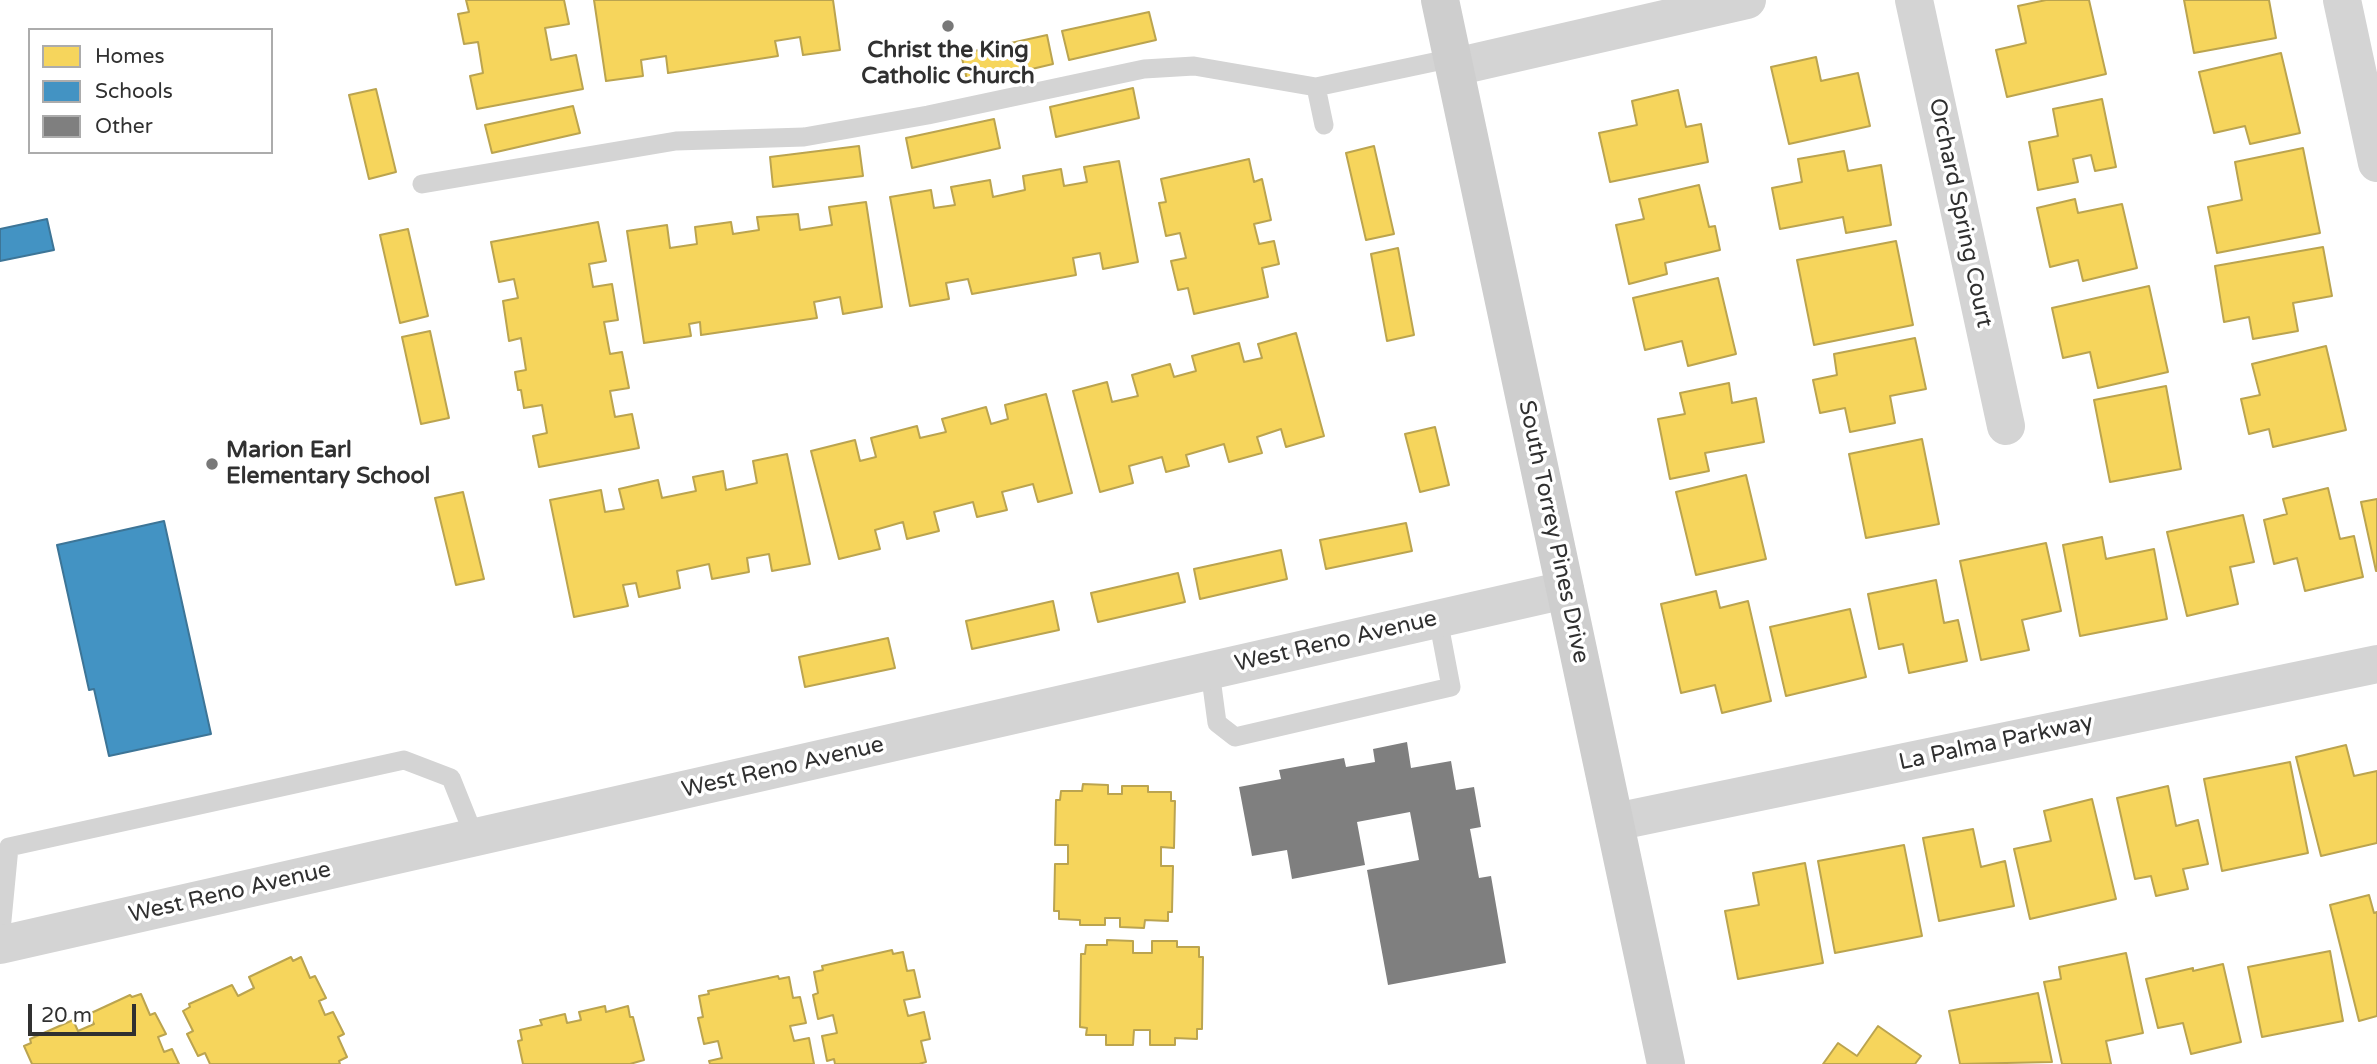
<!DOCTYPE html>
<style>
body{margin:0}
#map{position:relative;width:2377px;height:1064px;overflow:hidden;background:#fff;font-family:"Varela Round",sans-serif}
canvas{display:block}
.legend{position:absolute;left:28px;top:28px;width:245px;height:126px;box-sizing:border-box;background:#fff;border:2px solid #acacac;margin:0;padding:9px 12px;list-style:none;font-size:21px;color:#303030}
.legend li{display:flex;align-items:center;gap:14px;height:35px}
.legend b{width:35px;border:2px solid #acacac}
.scale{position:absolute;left:28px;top:1004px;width:108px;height:32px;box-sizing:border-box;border:4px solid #303030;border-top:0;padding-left:9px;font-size:21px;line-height:24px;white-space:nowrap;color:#303030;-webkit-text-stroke:5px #fff;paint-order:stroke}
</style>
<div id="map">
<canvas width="2377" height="1064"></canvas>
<ul class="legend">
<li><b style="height:19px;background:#f6d55c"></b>Homes</li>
<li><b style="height:19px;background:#4393c3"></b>Schools</li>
<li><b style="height:19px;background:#7f7f7f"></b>Other</li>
</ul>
<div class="scale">20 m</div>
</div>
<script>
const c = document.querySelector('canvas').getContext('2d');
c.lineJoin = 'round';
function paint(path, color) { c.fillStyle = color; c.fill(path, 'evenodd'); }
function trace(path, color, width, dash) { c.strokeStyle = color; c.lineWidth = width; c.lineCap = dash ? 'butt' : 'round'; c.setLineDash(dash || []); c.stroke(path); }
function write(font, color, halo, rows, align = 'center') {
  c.font = font + ' "Varela Round",sans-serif'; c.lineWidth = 7; c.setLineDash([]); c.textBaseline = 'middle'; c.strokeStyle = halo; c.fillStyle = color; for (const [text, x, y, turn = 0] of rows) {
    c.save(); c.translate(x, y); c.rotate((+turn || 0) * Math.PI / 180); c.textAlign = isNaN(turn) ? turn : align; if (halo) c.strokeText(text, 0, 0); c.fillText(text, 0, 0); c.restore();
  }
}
const homes = new Path2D(`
 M466 0H564L569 24 545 28 551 60 576 55 583 89 477 109 470 76 483 73 478 42 464 44 458 14 469 12Z
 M594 0H833L840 50 803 55 800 37 775 41 778 56 668 73 666 56 641 60 643 76 606 81Z
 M2046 0H2089L2106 74 2007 97 1996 50 2026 43 2018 6Z
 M2184 0H2269L2276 38 2194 53Z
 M1149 12 1156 40 1069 60 1062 31Z
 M1047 35 1053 64 968 84 961 54Z
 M2281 53 2300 133 2250 144 2245 126 2214 133 2199 72Z
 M1816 57 1821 81 1858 73 1870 126 1789 144 1771 67Z
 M1133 88 1139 118 1056 137 1050 107Z
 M376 89 396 172 369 179 349 95Z
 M1678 90 1686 127 1701 124 1708 162 1610 182 1599 133 1637 125 1632 101Z
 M2102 99 2116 167 2095 171 2091 155 2073 159 2078 182 2038 190 2029 142 2058 136 2053 109Z
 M573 106 580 133 492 153 485 125Z
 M994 119 1000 148 912 168 906 138Z
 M859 146 863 176 773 187 770 157Z
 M1374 146 1394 234 1366 240 1346 153Z
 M2303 148 2320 233 2217 253 2208 207 2242 200 2235 162Z
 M1844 151 1848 171 1881 165 1891 225 1846 233 1843 217 1780 229 1772 188 1802 182 1798 159Z
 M1249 159 1254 182 1262 179 1271 220 1254 224 1259 244 1274 241 1279 264 1262 268 1268 297 1194 314 1188 288 1178 290 1171 261 1186 258 1180 233 1166 236 1159 203 1166 202 1161 179Z
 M1119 161 1138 262 1103 269 1100 253 1073 258 1076 275 972 294 968 279 946 283 949 299 910 306 890 197 931 190 934 208 955 205 951 187 990 180 993 197 1025 190 1023 176 1061 169 1064 186 1087 182 1084 167Z
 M1699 185 1709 227 1715 226 1720 250 1665 263 1667 274 1629 284 1616 225 1644 219 1639 199Z
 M2075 199 2078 213 2122 204 2137 268 2083 281 2078 260 2050 267 2037 208Z
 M866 202 882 307 843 314 840 297 814 302 817 318 701 335 700 322 689 324 691 336 644 343 627 231 667 225 670 248 697 244 695 227 731 222 733 234 759 230 757 217 798 214 800 230 832 225 829 207Z
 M598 222 606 261 589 264 593 287 612 284 618 320 604 322 610 354 622 352 629 388 610 391 615 417 632 414 639 448 539 467 533 436 547 433 542 405 524 408 521 390H518L515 372 526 370 521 338 509 341 503 301 518 298 514 279 499 282 491 242Z
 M408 229 428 316 400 323 380 235Z
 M1896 241 1913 325 1814 345 1797 260Z
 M2323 247 2332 296 2293 303 2298 331 2253 339 2249 317 2224 322 2215 266Z
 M1398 248 1414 335 1387 341 1371 254Z
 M1718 278 1736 354 1688 366 1682 341 1645 350 1633 298Z
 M2149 286 2168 372 2098 388 2090 352 2063 358 2052 308Z
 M430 331 449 418 421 424 402 337Z
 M1296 333 1324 436 1286 447 1281 429 1257 437 1262 453 1229 462 1224 444 1186 455 1189 466 1166 472 1162 457 1129 466 1133 483 1100 492 1073 391 1107 382 1112 402 1138 396 1132 375 1170 364 1174 377 1196 371 1192 356 1239 343 1244 362 1262 358 1258 344Z
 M1915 338 1926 389 1890 396 1895 423 1850 432 1845 408 1820 413 1813 380 1837 375 1834 354Z
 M2326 346 2346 430 2273 447 2269 429 2249 434 2241 399 2260 395 2252 364Z
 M1729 383 1732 403 1756 398 1764 442 1705 453 1709 471 1670 479 1658 419 1685 414 1680 393Z
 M2166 386 2181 469 2110 482 2094 400Z
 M1046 394 1072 493 1038 502 1033 484 1002 492 1007 510 977 517 973 502 934 512 939 531 907 539 903 522 875 530 880 549 839 559 811 451 855 440 860 461 876 457 871 438 917 426 920 438 946 432 942 419 986 407 991 424 1008 419 1005 405Z
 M1435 427 1449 485 1420 492 1405 434Z
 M1922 439 1939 524 1866 538 1849 454Z
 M787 454 810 564 772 571 769 554 747 558 749 572 712 579 709 564 677 571 680 588 639 597 636 583 623 585 628 606 574 617 550 500 601 490 605 512 624 509 619 489 658 480 662 498 696 491 693 477 723 471 726 490 757 483 753 461Z
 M1746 475 1766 559 1696 575 1676 492Z
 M2328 488 2340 539 2354 536 2363 577 2305 591 2297 558 2274 564 2264 520 2287 514 2283 499Z
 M463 492 484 579 456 585 435 498Z
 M2377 499V571H2376L2361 502Z
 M2243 515 2254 562 2230 567 2238 604 2187 616 2167 532Z
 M1406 523 1412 551 1326 569 1320 540Z
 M2102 537 2106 559 2154 549 2167 619 2080 636 2063 545Z
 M2046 543 2061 611 2022 620 2029 650 1981 660 1960 561Z
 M1281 550 1287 579 1200 599 1194 569Z
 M1178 573 1185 602 1098 622 1091 593Z
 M1936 580 1944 623 1958 620 1967 661 1909 673 1903 644 1879 649 1868 594Z
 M1716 591 1720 608 1748 601 1771 701 1722 713 1715 685 1681 693 1661 604Z
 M1053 601 1059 630 972 649 966 621Z
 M1850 609 1866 677 1786 696 1770 627Z
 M888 638 895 668 805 687 799 657Z
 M2346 745 2354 776 2377 771V843L2321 856 2296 757Z
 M2290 762 2308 853 2222 871 2204 779Z
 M1083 784 1108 785V794H1122V786H1148V792H1171V801H1175L1174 848 1161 847V866H1173L1172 912H1168V921L1145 920 1144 928 1120 927V918H1105V925H1080V920L1059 919V911H1054L1055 864H1068V845H1055L1056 800H1060L1061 791H1082Z
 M2168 786 2176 826 2198 820 2208 864 2183 869 2188 889 2156 896 2151 876 2135 879 2117 798Z
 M2092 799 2116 899 2030 919 2014 849 2051 841 2044 811Z
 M1973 829 1981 867 2005 861 2014 906 1939 921 1923 838Z
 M1904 845 1922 936 1835 953 1818 861Z
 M1805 863 1823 963 1738 979 1725 911 1759 905 1753 873Z
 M2369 895 2374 913 2377 912V1016L2359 1021 2330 905Z
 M1107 940 1133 941V953H1152V941H1177V947H1199V957H1203L1202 1029H1197V1039L1175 1038V1045H1150V1030H1134L1133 1045H1106V1035H1086L1087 1028 1080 1027 1081 954H1085L1086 945H1107Z
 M892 950 893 954 903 952 907 971 914 970 920 997 904 1000 908 1016 924 1012 930 1039 921 1041 926 1062 919 1064H835L834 1059 827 1061 822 1036 837 1033 833 1015 818 1019 813 995 818 993 814 972 823 970 822 966Z
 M2330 951 2343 1021 2262 1037 2248 967Z
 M2126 953 2143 1033 2106 1041 2111 1064H2062L2044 982 2061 979 2059 967Z
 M291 957 293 961 301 957 310 978 315 976 326 998 319 1001 325 1015 333 1012 344 1034 338 1037 347 1057 339 1061 340 1064H210L205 1053 198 1056 187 1034 193 1031 183 1011 190 1007 189 1004 232 985 238 996 254 988 249 977Z
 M2223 964 2241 1042 2191 1054 2183 1023 2158 1028 2146 979 2193 968V971Z
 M778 976 779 979 789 977 793 998 800 997 806 1023 790 1026 794 1041 809 1038 814 1064H710L709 1061 722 1058 718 1041 704 1044 698 1018 703 1017 699 996 709 994 708 991Z
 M2038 993 2052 1062 1960 1064 1949 1011Z
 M141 994 150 1015 155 1013 166 1034 158 1037 164 1052 172 1049 179 1064H32L24 1046 31 1043 30 1039 73 1020 78 1031 94 1024 89 1014 130 995 132 997Z
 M605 1006 606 1012 628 1006 630 1017H633L644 1060 630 1064H523L518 1041 522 1040 520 1030 542 1025 540 1020 565 1014 567 1023 581 1020 579 1012Z
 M1878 1026 1921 1056 1915 1064H1823L1838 1043 1857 1056Z`);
const schools = new Path2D(`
 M47 219 54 250 0 261V229Z
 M164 521 211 734 109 756 94 689 89 690 57 545Z`);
const building = new Path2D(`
 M1407 742 1411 768 1451 761 1456 790 1474 787 1481 827 1470 829 1479 878 1491 876 1506 963 1388 985 1367 870 1419 860 1410 812 1357 822 1365 865 1292 879 1287 850 1252 856 1239 787 1281 779 1279 770 1344 758 1346 767 1375 762 1373 749Z`);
const lane = new Path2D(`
 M1316 87 1324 125
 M422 184 676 141 804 137 928 115 1144 69 1194 66 1316 87 1453 58
 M1210 671 1217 723 1235 737 1451 687 1438 619
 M0 941 9 847 404 760 451 778 475 838`);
const street = new Path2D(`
 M1914 0 2006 426
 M2342 0 2377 163
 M1455 67 1747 0
 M1615 822 2377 664
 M0 945 1565 590`);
const secondary = new Path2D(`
 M1440 0 1666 1064`);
const markers = [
 [948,26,7,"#787878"],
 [212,464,7,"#787878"]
];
const poiNames = [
 ["Christ the King",948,51],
 ["Catholic Church",948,77],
 ["Marion Earl",226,451,"left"],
 ["Elementary School",226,477,"left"]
];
const streetNames = [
 ["Orchard Spring Court",1960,213,78],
 ["South Torrey Pines Drive",1553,532,78],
 ["West Reno Avenue",1336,642,-13],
 ["La Palma Parkway",1996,743,-12],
 ["West Reno Avenue",783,768,-13],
 ["West Reno Avenue",230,893,-13]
];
paint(homes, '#f6d55c');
trace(homes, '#bba44f', 2);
paint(schools, '#4393c3');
trace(schools, '#3d7597', 2);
paint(building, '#7f7f7f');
trace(lane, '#d4d4d4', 19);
trace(street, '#d4d4d4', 38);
trace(secondary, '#cecece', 38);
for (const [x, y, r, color] of markers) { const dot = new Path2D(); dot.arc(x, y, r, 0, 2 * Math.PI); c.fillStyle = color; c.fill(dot); trace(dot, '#fff', 2.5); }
write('bold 23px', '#303030', '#fff', poiNames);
write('23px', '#303030', '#fff', streetNames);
</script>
